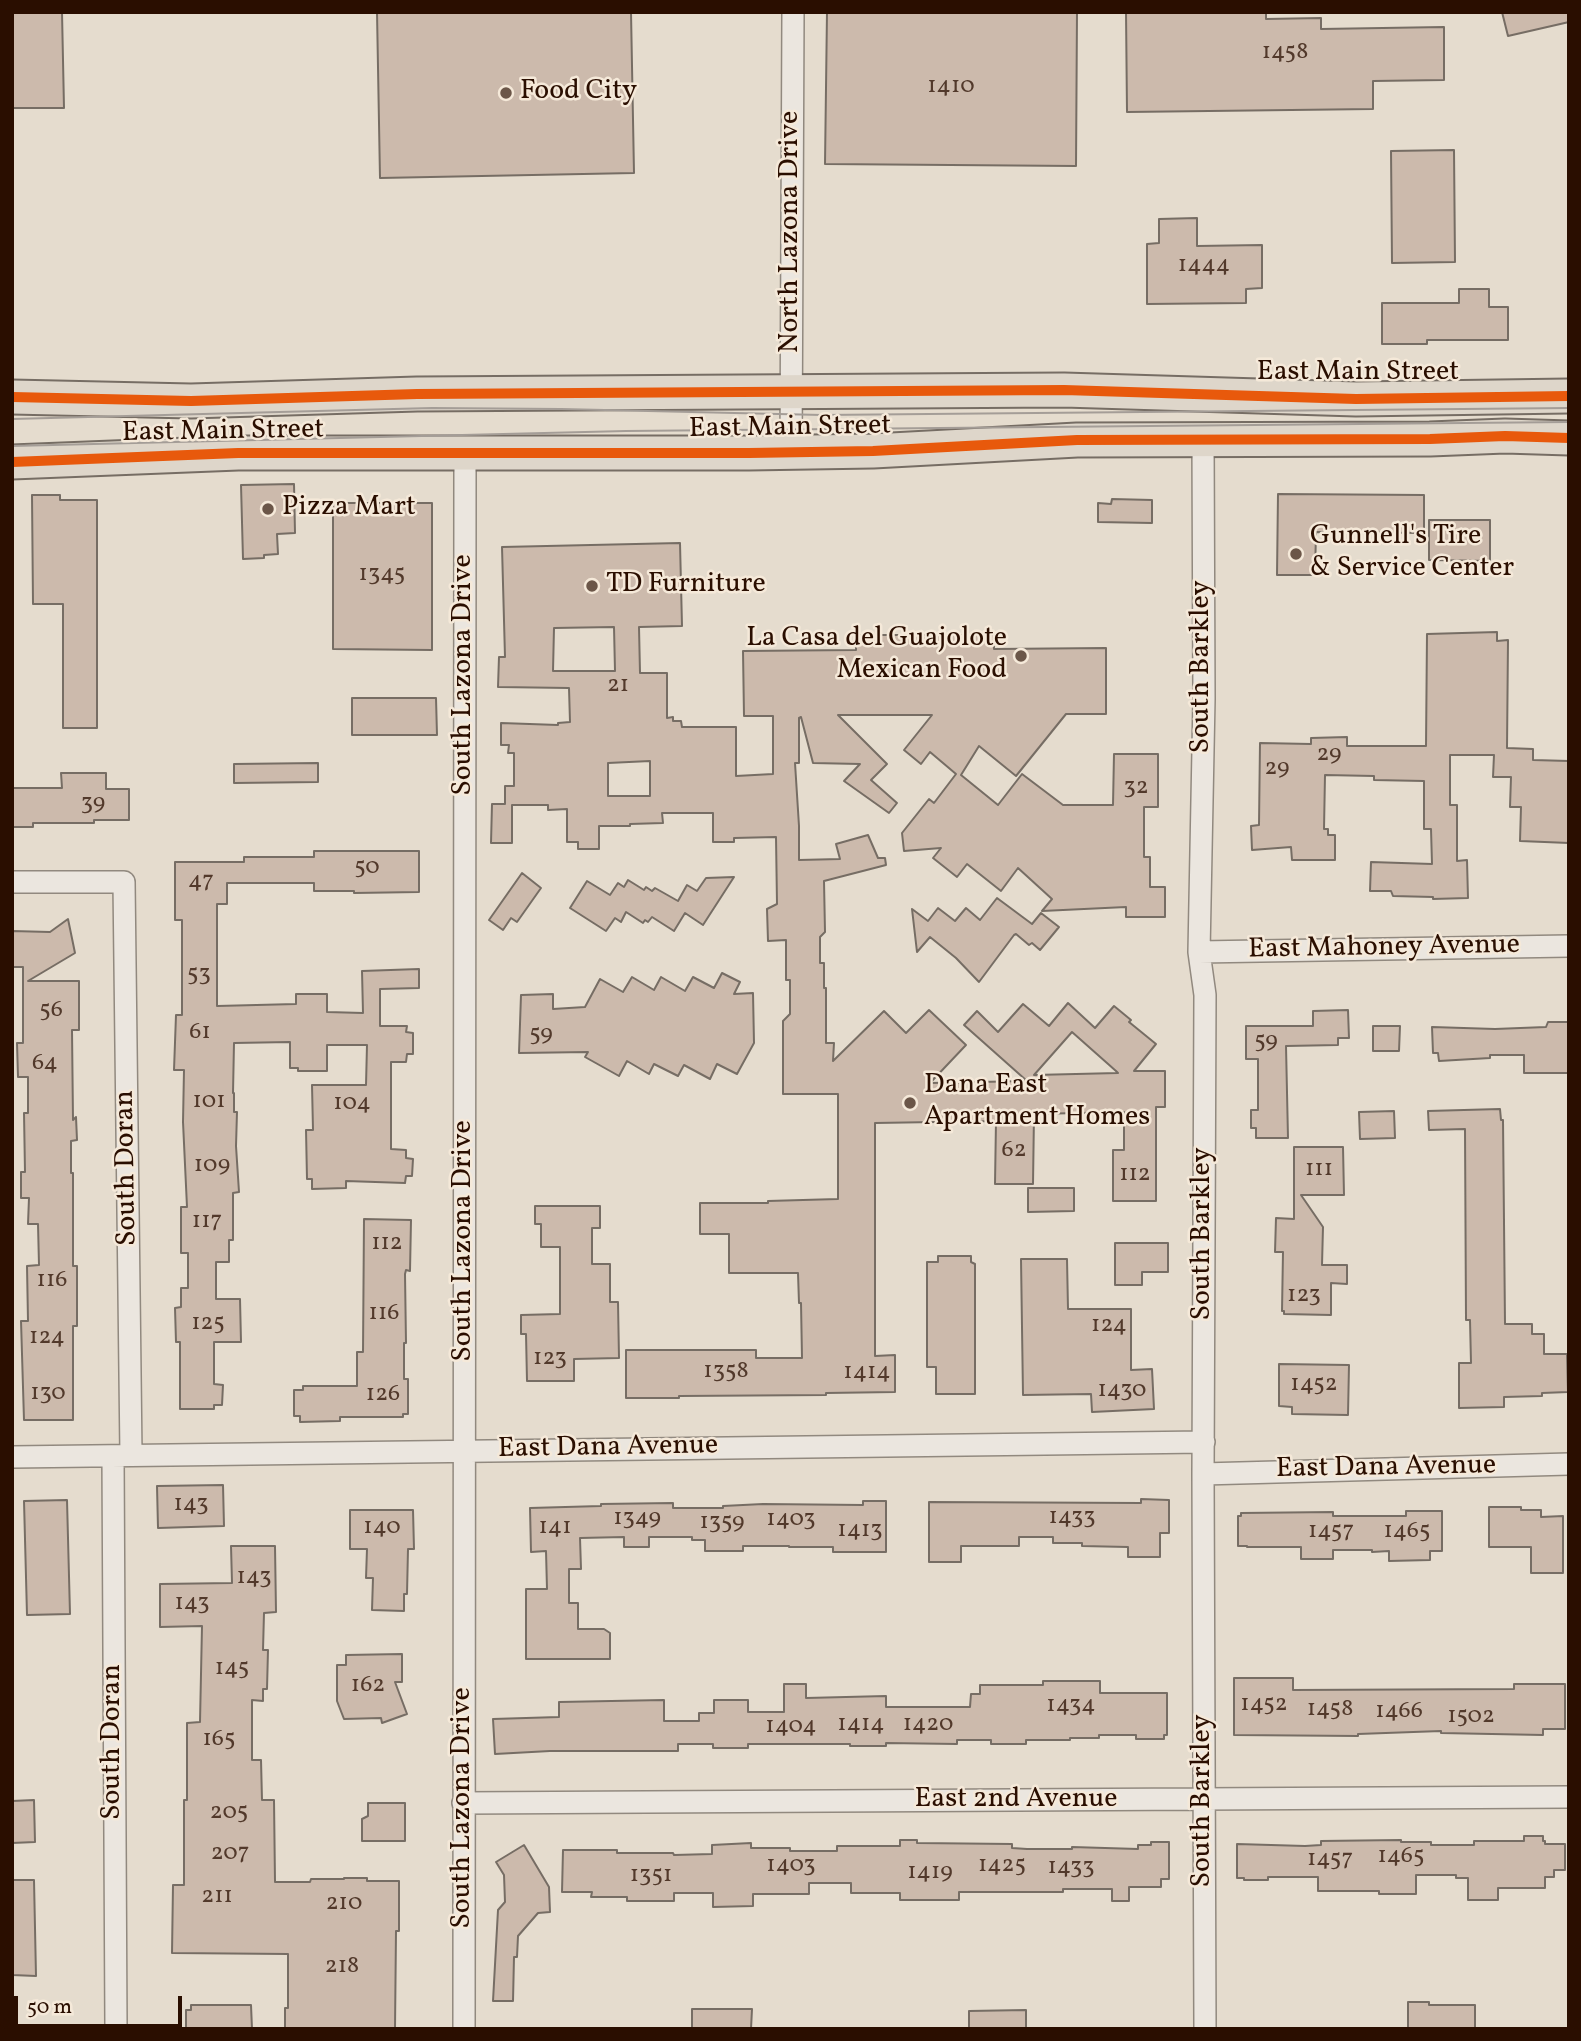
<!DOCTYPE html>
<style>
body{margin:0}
#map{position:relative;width:1581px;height:2041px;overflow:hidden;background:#e5dcce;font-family:Vollkorn,serif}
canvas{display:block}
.frame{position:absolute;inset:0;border:14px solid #2a0e00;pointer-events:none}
.scale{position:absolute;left:14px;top:1996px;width:168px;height:32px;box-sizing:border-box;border:4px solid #2a0e00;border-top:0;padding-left:9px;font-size:21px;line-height:24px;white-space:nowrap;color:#2a0e00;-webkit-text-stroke:5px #f5e9d9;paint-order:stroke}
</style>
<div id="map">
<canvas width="1581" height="2041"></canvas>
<div class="frame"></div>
<div class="scale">50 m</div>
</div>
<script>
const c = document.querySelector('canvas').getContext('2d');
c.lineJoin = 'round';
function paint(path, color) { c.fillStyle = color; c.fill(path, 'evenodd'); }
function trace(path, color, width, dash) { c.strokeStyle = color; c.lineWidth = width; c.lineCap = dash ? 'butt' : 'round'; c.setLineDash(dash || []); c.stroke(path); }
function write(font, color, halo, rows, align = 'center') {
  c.font = font + ' Vollkorn,serif'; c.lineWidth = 5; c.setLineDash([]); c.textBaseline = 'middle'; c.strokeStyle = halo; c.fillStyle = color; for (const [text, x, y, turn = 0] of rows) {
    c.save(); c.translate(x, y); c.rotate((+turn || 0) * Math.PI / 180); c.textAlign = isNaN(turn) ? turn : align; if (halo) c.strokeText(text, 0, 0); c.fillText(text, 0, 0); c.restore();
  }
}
const building = new Path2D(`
 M12 12H62L64 108H12Z
 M377 12H631L634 173 380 178Z
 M827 12H1077L1076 166 825 164Z
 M1126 12H1266V19L1321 18V29L1444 27V80L1373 81V109L1127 112Z
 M1502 12H1569V22L1508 36Z
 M1454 150 1455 262 1392 263 1391 151Z
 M1197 218V246L1262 245V288L1246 289V303L1147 304V244L1159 243V219Z
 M1459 289H1489V307H1508V340H1427V344H1382V303H1459Z
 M294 484 295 533 277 534 278 554 264 555V558L243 559 241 485Z
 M1278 494 1424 495V533L1316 532 1315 575H1277Z
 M32 495H60V500H97V728H63V604H33Z
 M1112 499 1152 500V523L1098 522V503L1111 504Z
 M333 503H432V650L333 649Z
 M1429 520H1490V561L1429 560Z
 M680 543 682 626 639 627 640 673H667V718L673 717V721H681L682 727H736V776L773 774V716H744L743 651 856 650V635H994V649L1106 648V714H1066L1016 776 979 746 961 775 998 805 1022 774 1063 805H1113L1114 754H1158V807H1144V857H1150V887H1165V917H1126V907L1042 911 1052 899 1018 868 1001 891 967 864 957 877 933 858 941 848 904 851 902 833 929 799 934 803 956 774 930 752 921 764 904 750 932 715H838L887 764 871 780 897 803 889 813 844 781 860 764 813 763 801 717 799 718V763H795L799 826V860L840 859 836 844 868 835 878 858H885L886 865 824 881 825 932 820 937V963H824V988H826V1043H834L833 1061 884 1011 906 1033 929 1010 966 1045 930 1083 1027 1081 964 1025 977 1011 998 1032 1023 1004 1049 1026 1068 1003 1095 1028 1114 1006 1131 1020 1129 1022 1156 1044 1134 1071H1165V1107H1156V1201H1113V1150H1124V1112L1034 1114 1033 1184H995L996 1121 875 1123V1356L895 1355V1392L826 1393V1395L679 1396V1398H626V1350H756V1358H802L801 1303H799L798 1273H729V1234H700V1203H768V1201L838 1199V1094H783V1021L790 1014V980H786V940L768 941 767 909 777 904 776 837 734 838V842H713V813H662L663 823 630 824V826H599V849H578V842H567V809L548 810V805H512V843H491L492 804H505V786H514V753H508L509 745H501V723L558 725V723L570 722 569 688 498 687 499 657H505L502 547ZM614 627 615 671H553L554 628ZM650 761V796H608V763ZM1072 1032 1116 1071 1118 1073 1034 1075Z
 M1497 632V641L1508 640 1507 748 1533 749V760L1569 761V843L1520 841 1521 807H1510L1511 777H1493L1494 755H1450V805H1457V861L1467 860 1468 898 1433 899V897L1393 896 1391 891H1370L1371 862 1432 864 1431 829H1424V781L1374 780V776L1325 775 1324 829H1328V835H1335V860H1292L1291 847 1252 850 1251 826 1259 825 1260 743 1311 744V738L1347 737V746H1426L1427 634Z
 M352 698H436L437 735H352Z
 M318 763V782L234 783V764Z
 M61 773H106V789H129V820H94V823H33V827H12V788H62Z
 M314 851H419V892L354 893V891H314V883H227V904H217V1006L296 1004V994H327V1012L363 1013 362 971 419 969V988L380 989V1026H407L406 1032 413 1033V1054H407L406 1062H391V1149L406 1150V1158L413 1159 412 1176H406L405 1183 346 1181V1188L312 1189V1179H307L306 1130H313L312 1085H366L367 1045H327V1071H298V1068H290V1042L234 1043 233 1093H234V1112H237L236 1146 239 1192 233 1193V1240H229V1262H216V1299H240L241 1342H214V1384L223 1385 222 1405H214V1409H180V1342H176L175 1308 181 1307V1288H188V1253H181V1207H187L183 1122 184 1070H174L176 1015H182V920H175V862H244V857H314Z
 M522 873 541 888 517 922 511 918 503 930 489 920Z
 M734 877 703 925 685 913 674 931 652 917 648 922 645 920 643 923 626 912 621 922 615 918 606 931 570 908 587 881 610 895 618 883 624 887 628 880 644 890 646 887 652 891 655 888 678 901 687 885 697 891 706 878Z
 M997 898 1032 924 1041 913 1059 927 1040 950 1032 943 1029 945 1016 934 1014 935 979 982 956 958 930 937 917 952 912 909 928 921 938 908 955 921 966 908 980 920Z
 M68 919 75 953 28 981H79V1030H72L73 1120 76 1117 77 1140 71 1141V1173H73V1266H77V1326H73V1420H24L21 1321H28L27 1266 39 1265 38 1224H28L29 1198H21V1172H25L24 1113H28V1077H18L17 1043H23V967H12V931L50 932Z
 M722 973 740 982 734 994 753 993 754 1043 737 1074 717 1064 710 1079 684 1065 678 1076 654 1064 649 1074 627 1061 619 1076 585 1057 588 1052 519 1053 521 995 553 994V1009L585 1007 600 979 623 992 632 977 654 990 661 977 685 991 693 977 714 988Z
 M1348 1010 1349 1038H1338V1045L1286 1046 1288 1138H1256V1128H1251V1110H1258V1059H1246V1026H1313V1011Z
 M1548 1022H1569V1073H1524V1055H1490V1058L1439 1061 1438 1053H1433L1432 1027 1495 1029 1546 1027Z
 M1373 1026H1400L1399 1051H1373Z
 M1500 1109 1501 1120H1503L1505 1324H1532V1334H1544V1354H1567L1568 1392 1542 1393V1396L1504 1397V1407L1459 1408V1363H1471L1470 1320H1466L1465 1129 1429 1130 1428 1111Z
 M1394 1111 1395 1138 1360 1139 1359 1112Z
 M1294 1147H1343L1344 1195H1301L1323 1227 1322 1265H1347V1284L1331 1283V1315L1284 1314V1311H1282L1283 1252H1275L1276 1218 1294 1219Z
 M1028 1188H1074V1211L1028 1212Z
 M535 1206H600V1228H592V1264H610V1302H618L619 1358 574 1359V1381H527L526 1334H521V1315L560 1314V1247H541V1224H535Z
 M364 1219 411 1220 410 1271 406 1270 405 1274 406 1343H404V1379H408V1414H403V1417H340V1421L300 1422V1416H294V1390H303V1386H357V1352H363Z
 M1115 1243H1168V1272H1142V1285H1115Z
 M938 1256H971V1262L975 1264V1394H936V1367H927V1262H938Z
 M1021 1259H1067L1068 1309H1131V1370L1152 1369 1154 1409 1092 1412 1091 1394 1023 1395Z
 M1279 1364 1349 1365 1348 1415 1292 1414V1407L1279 1406Z
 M223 1485 224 1526 158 1528 157 1486Z
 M1141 1499 1169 1500V1533H1160V1557H1128V1547L1082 1546V1543H1053V1537H1019V1546H961V1562H929V1502L1141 1503Z
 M67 1500 70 1614 27 1615 24 1501Z
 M863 1501H886V1552H833V1547H789V1546H743V1551H705V1540H692V1537H649V1547H624V1537L580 1538 581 1569H569V1603H578V1629H604L610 1633V1659H526V1589H547L546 1551 531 1552 530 1508 601 1506V1504L673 1503V1508H723V1506L763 1504 863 1505Z
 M1489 1507H1521V1510H1541V1517L1563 1516V1573H1531V1547H1489Z
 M350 1510H413L414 1549H408L407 1594H404V1611L372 1610 373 1578H366L367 1549H350Z
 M1406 1511H1442V1551H1430V1560L1389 1561V1551L1372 1552V1550H1333V1559H1301V1547H1247V1546H1238V1516H1241V1513L1333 1512V1516H1406Z
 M231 1546H275L276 1612 264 1613 263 1650H268L267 1689H263V1701L252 1700V1760H261L262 1800H274L275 1882H310L311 1879H344V1878H367V1881H399V1931H396L395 2029H285V2008H288V1954L172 1953 173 1885H184V1800H187V1723L200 1722 202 1626 160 1627V1584L232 1583Z
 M402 1654V1682H395L407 1714 382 1723 381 1718 344 1719 337 1701V1665H346V1655Z
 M1234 1678H1293V1690L1514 1689V1684H1565V1729H1543V1735L1441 1733V1731L1358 1734V1736L1234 1735Z
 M1043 1681H1100V1693H1167V1735H1164V1739H1136V1735H1099V1738H1070V1740H1026V1744H991V1740H957V1744L886 1743V1746H850V1744H748V1748H713V1744H678V1751H550L495 1754 493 1719 559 1717V1702L664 1700V1721H699V1713H714V1700H748V1712H784V1684H806V1698L886 1696V1707H970L971 1694H980V1685H1043Z
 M34 1800 35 1842 12 1843V1801Z
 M368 1803H405V1841H362V1819L368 1816Z
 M1524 1836H1543V1841H1545V1844H1565V1870H1554V1877H1545V1888H1498V1900H1468V1878H1456V1875H1416V1894H1379V1891H1318V1877H1268V1880H1244V1878H1237V1844L1305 1846 1321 1845V1841L1401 1840V1842H1431V1845H1474V1841H1524Z
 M900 1840H917V1843L1012 1844V1848L1027 1849H1072V1847L1138 1849V1845H1151V1842H1169V1879H1161V1887H1129V1901H1112V1889H1063V1892H959V1900H900V1893H851V1883H809V1894H753V1906L713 1907V1893H674V1901H627V1897H591L592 1892H562L563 1850H617V1853H673L674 1855 712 1854V1845L751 1843V1848H790V1851H837V1846H900Z
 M524 1845 549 1887 550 1912 538 1913 518 1936 517 1957H514L513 2001H493L498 1910 505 1902 504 1875 496 1862Z
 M12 1880H34L36 1976 12 1975Z
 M1408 2002H1429V2005H1475V2029H1408Z
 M191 2005H251L252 2029H186V2010H191Z
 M692 2009H752L751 2029H692Z
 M1026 2010V2029H969V2011Z`);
const minor = new Path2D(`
 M1203 439 1204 699 1199 952 1205 995 1203 1474 1205 2029
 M791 452 793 12
 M12 882H124L131 1455
 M1199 952 1569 946
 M113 1456 116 2029
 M12 1457 1204 1442
 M1203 1474 1569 1464
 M463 1803 1569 1797
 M464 2029 465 454`);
const primary = new Path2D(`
 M12 397 191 401 417 394 1064 390 1356 399 1569 396
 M12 462 238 453H749L873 451 1077 440 1430 439 1505 436 1569 438`);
const tram = new Path2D(`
 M12 419 432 408 561 409 822 415 1569 408
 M12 446 626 431 1569 422`);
const cycleway = new Path2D(`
 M12 397 191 401 417 394 1064 390 1356 399 1569 396
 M12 462 238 453H749L873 451 1077 440 1430 439 1505 436 1569 438`);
const markers = [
 [506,93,7,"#6b5648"],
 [268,509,7,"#6b5648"],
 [1296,554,7,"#6b5648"],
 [592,586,7,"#6b5648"],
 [1021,656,7,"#6b5648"],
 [910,1103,7,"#6b5648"]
];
const numberNames = [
 ["1458",1285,54],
 ["1410",951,88],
 ["1444",1204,267],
 ["1345",382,576],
 ["21",618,687],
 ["29",1329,756],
 ["29",1277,770],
 ["32",1136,789],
 ["39",93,805],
 ["50",367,869],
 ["47",201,883],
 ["53",199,976],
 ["56",51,1012],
 ["61",200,1034],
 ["59",541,1036],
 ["59",1266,1043],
 ["64",45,1065],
 ["101",209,1103],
 ["104",352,1105],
 ["62",1014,1152],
 ["109",212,1167],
 ["111",1319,1171],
 ["112",1135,1176],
 ["117",207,1223],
 ["112",387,1245],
 ["116",52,1282],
 ["123",1304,1297],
 ["116",384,1315],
 ["125",208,1325],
 ["124",1109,1327],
 ["124",47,1339],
 ["123",550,1360],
 ["1358",726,1373],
 ["1414",867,1374],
 ["1452",1314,1386],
 ["1430",1122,1392],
 ["130",48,1395],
 ["126",383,1396],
 ["143",191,1506],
 ["1433",1072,1519],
 ["1349",637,1520],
 ["1403",791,1521],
 ["1359",722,1524],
 ["140",382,1529],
 ["141",555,1529],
 ["1413",860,1532],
 ["1457",1331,1533],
 ["1465",1407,1533],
 ["143",254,1579],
 ["143",192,1605],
 ["145",232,1670],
 ["162",368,1687],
 ["1452",1264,1706],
 ["1434",1071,1707],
 ["1458",1330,1711],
 ["1466",1399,1713],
 ["1502",1471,1718],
 ["1414",861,1726],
 ["1420",928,1726],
 ["1404",791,1728],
 ["165",219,1741],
 ["205",229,1814],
 ["207",230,1855],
 ["1465",1401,1858],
 ["1457",1330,1861],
 ["1403",791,1867],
 ["1425",1002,1867],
 ["1433",1071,1869],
 ["1419",930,1874],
 ["1351",651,1877],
 ["211",217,1898],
 ["210",344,1905],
 ["218",342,1968]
];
const poiNames = [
 ["Food City",520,93],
 ["Pizza Mart",282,509],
 ["Gunnell's Tire",1310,538],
 ["& Service Center",1310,570],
 ["TD Furniture",606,586],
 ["La Casa del Guajolote",1007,640,"right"],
 ["Mexican Food",1007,672,"right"],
 ["Dana East",924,1087],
 ["Apartment Homes",924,1119]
];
const streetNames = [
 ["North Lazona Drive",792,232,-90],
 ["East Main Street",1358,374],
 ["East Main Street",790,429,-1],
 ["East Main Street",223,433,-1],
 ["South Barkley",1203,667,-90],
 ["South Lazona Drive",465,675,-90],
 ["East Mahoney Avenue",1384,949,-1],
 ["South Doran",128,1168,-91],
 ["South Barkley",1204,1234,-90],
 ["South Lazona Drive",465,1241,-90],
 ["East Dana Avenue",608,1449,-1],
 ["East Dana Avenue",1386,1469,-1],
 ["South Doran",114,1742,-90],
 ["East 2nd Avenue",1016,1801],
 ["South Barkley",1204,1801,-90],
 ["South Lazona Drive",464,1808,-90]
];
paint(building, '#ccbaac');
trace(building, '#766d64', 2);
trace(minor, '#91897f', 24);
trace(primary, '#766d64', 37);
trace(minor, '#ebe6df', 21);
trace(primary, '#ded6ca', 33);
trace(tram, '#a49d97', 2);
trace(cycleway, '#e8590c', 10);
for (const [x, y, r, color] of markers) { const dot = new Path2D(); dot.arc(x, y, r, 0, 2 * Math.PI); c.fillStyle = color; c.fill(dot); trace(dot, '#f5e9d9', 2.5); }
write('24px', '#52392b', null, numberNames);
write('28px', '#2a0e00', '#f5e9d9', poiNames, 'left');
write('28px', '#2a0e00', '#f5e9d9', streetNames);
</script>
